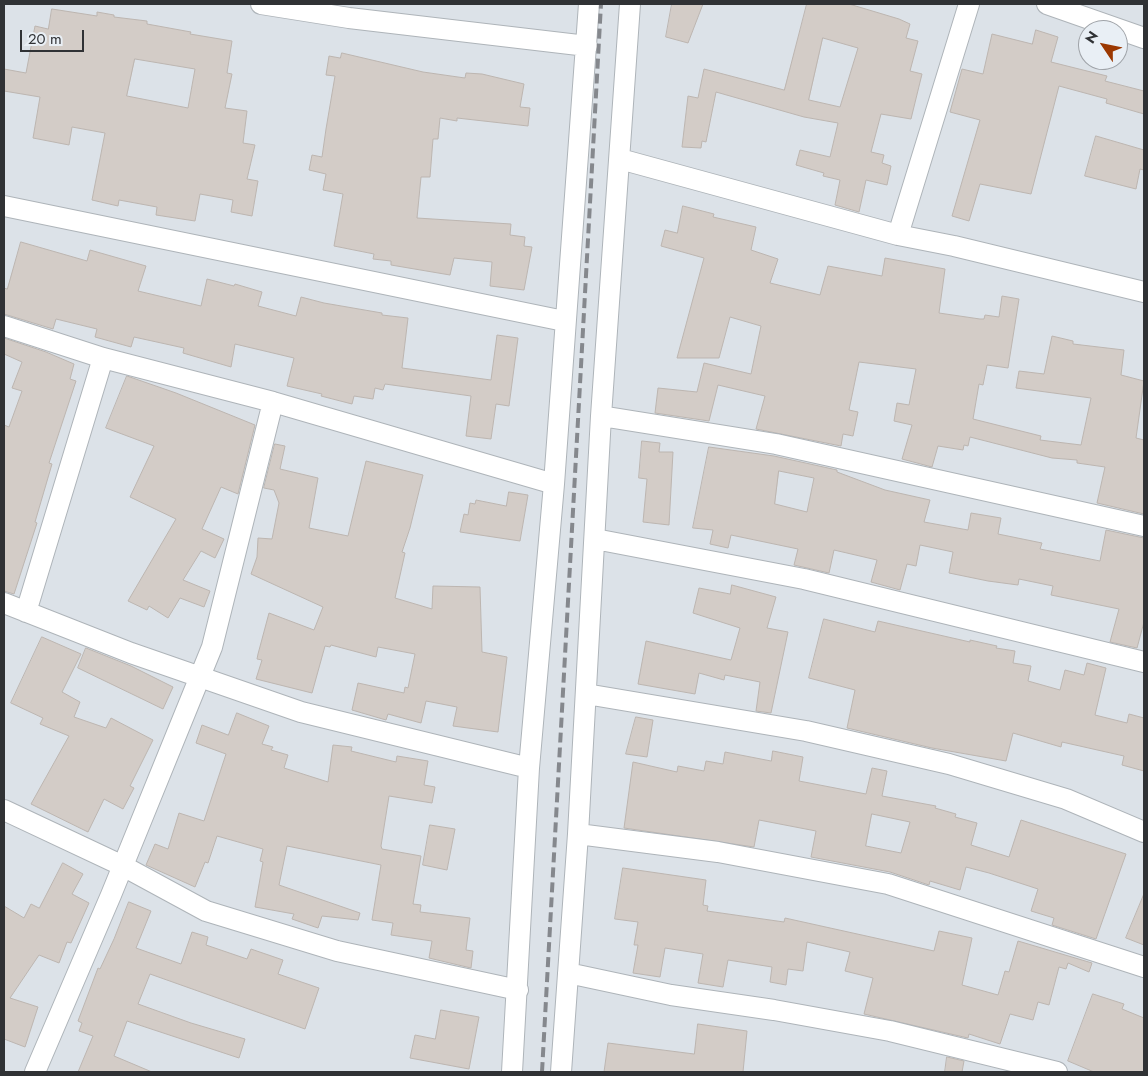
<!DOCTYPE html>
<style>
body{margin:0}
#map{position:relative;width:1148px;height:1076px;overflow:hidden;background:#dce2e8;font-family:Jost,sans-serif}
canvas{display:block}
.frame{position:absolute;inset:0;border:5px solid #303235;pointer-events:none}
.north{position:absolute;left:1078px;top:20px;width:50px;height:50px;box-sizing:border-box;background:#e9eff5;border:1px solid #9fa3a8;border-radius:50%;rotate:304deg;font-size:14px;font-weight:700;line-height:20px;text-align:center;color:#303235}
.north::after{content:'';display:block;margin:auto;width:18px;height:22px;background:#9c3801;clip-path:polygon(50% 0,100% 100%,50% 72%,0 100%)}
.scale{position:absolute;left:20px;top:30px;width:64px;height:22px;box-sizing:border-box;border:2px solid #303235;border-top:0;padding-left:6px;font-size:15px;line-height:18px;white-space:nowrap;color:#303235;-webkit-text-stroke:4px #e9eff5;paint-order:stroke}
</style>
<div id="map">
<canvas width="1148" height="1076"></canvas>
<div class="frame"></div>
<div class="north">N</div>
<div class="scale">20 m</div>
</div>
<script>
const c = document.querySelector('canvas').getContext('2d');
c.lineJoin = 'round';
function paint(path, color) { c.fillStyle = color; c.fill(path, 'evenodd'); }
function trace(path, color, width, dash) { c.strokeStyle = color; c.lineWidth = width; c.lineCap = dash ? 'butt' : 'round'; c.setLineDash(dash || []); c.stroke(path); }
const building = new Path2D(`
 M672 4H703L688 43 666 37Z
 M807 4H849L899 19 910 24 906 38 918 41 910 71 922 74 911 119 881 114 871 152 884 155 882 163 891 166 887 185 866 180 859 212 835 205 840 180 823 176 824 173 796 165 800 150 830 157 838 123 804 117 716 92 706 142 702 141 701 148 682 147 688 96 698 98 704 69 784 90ZM823 38 858 48 840 107 809 100Z
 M52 9 97 16V12L114 15V17L147 21V24L191 32 190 34 232 41 227 73 232 74 225 108 247 111 243 143 255 145 247 179 258 181 252 216 231 212 233 200 200 194 195 221 156 215 157 207 119 200 118 206 92 200 105 133 72 127 69 145 33 138 40 97 4 91V69L26 73 35 26 48 29ZM135 59 195 69 188 108 127 96Z
 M1036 30 1058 37 1051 62 1107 76 1105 81 1144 91V114L1106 103 1107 99 1059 86 1031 194 980 184 969 221 952 216 980 120 950 112 962 69 983 74 992 34 1032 44Z
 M342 53 423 72 465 78 466 73 482 74 524 84 520 107 530 108 528 126 457 118V121L440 118 438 139H433L430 177H421L417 218 511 224 510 235 525 237 524 246 532 247 524 290 490 286 492 262 454 258 450 275 391 265V261L373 259 374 254 334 246 343 194 323 190 326 174 309 170 312 155 322 157 326 129 335 76 326 75 329 56 340 58Z
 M1096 136 1144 150V170L1140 169 1136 189 1085 176Z
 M683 206 714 214 713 217 756 227 751 250 778 259 770 283 820 295 828 266 882 276 885 258 945 269 939 313 980 319H984L985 315 999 317 1002 296 1019 299 1008 368 987 365 983 385 979 384 973 419 1041 436 1040 440 1081 445 1091 398 1016 388 1019 371 1044 374 1052 336 1073 341V344L1124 350 1121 375 1144 381 1136 438 1144 440V514L1097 503 1105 467 1077 463V460L1052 458 970 437 968 446 964 445 963 450 938 446 932 467 902 459 912 425 894 421 897 403 909 405 916 369 859 362 849 410 858 412 853 436 843 434 841 446 756 429 765 396 718 385 709 421 655 413 658 388 697 392 704 363 751 374 761 326 730 317 719 358H677L704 258 661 246 665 230 677 233Z
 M21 242 87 261 90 250 146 266 138 291 201 306 207 279 234 286 235 284 262 292 258 306 296 316 301 297 324 303 382 313V315L408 318 402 368 491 380 497 335 518 338 509 406 496 404 491 439 466 436 471 396 385 384 383 390 375 388 373 399 354 396 352 404 321 396 322 394 287 386 294 358 235 344 231 367 183 353 184 348 134 337 131 347 95 337 97 329 56 319 53 329 4 314V288L7 289Z
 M4 338 46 352 74 364 70 379 76 381 49 463 52 464 35 522 37 523 14 594 4 591V425L9 427 22 391 12 388 22 362 4 354Z
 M127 376 176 393 255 425 238 494 221 487 202 529 224 539 215 558 201 551 183 580 210 591 204 607 180 598 168 618 149 606 147 610 128 601 176 519 130 497 154 446 106 428Z
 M642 441 660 443 659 452H673L669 525 643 522 647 479 639 478Z
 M275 444 285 446 280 469 318 478 309 528 348 536 366 461 423 475 410 528 402 552 405 553 395 598 432 609 433 586 480 587 482 652 507 657 498 732 453 726 457 707 426 701 421 723 388 714 386 720 352 710 358 683 404 693 405 687 408 688 415 654 378 647 376 657 331 645 330 647 325 646 312 693 256 679 262 660 257 659 258 654 269 613 314 630 323 607 251 574 257 557 258 538 272 539 279 503 274 490 264 488Z
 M709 447 774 456 837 470V472L885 490 930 500 924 522 968 530 971 513 1001 518 998 534 1042 543 1040 549 1100 561 1106 530 1144 538V622L1137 648 1110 642 1119 609 1051 595 1053 586 1019 579 1018 585 988 581 949 573 953 552 920 545 916 566 907 564 900 590 871 582 877 560 834 550 829 573 794 565 798 549 731 535 728 548 710 544 713 530 693 528ZM779 471 814 478 807 512 775 504Z
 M509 492 528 495 520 541 460 532 464 514 468 515 470 503 475 504 476 500 506 506Z
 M732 585 776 597 767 628 788 632 771 713 756 711 760 682 725 675 724 680 699 673 695 694 638 684 646 641 731 660 740 628 693 613 699 588 730 594Z
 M824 619 875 632 878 621 970 642V640L997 646 996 648 1015 651 1013 663 1031 666 1028 681 1060 690 1065 670 1084 675 1087 663 1106 668 1095 715 1127 723 1129 714 1144 718V771L1122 765 1124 756 1062 742 1061 747 1013 733 1006 761 932 748 847 728 855 690 809 678Z
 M42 637 81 654 62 692 80 702 74 717 106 728 111 718 153 740 130 786 134 788 123 809 104 799 88 832 31 804 69 736 40 724 43 718 11 703Z
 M86 648 131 666 173 687 163 709 78 668Z
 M237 713 269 726 262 744 273 747 271 750 288 755 284 768 328 782 333 745 352 747 351 751 396 762 397 756 428 761 424 785 435 787 432 803 389 796 381 846 382 849 421 856 413 904 421 905 420 912 470 918 466 950 473 951 471 968 429 958 432 941 391 935 393 923 372 920 381 865 287 846 279 885 360 913 358 920 322 916 318 928 292 919 294 914 255 907 263 862 260 861 263 849 217 836 208 863 205 862 195 887 146 865 155 844 168 849 179 813 204 821 226 754 196 743 202 725 228 735Z
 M636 717 653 720 647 757 626 754Z
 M773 751 803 757 799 781 866 794 872 768 887 771 882 796 936 806 935 808 956 814 955 817 977 823 971 845 1009 857 1021 820 1126 854 1096 939 1052 925 1054 918 1031 911 1038 889 989 873 966 867 960 890 930 881 929 885 890 872 811 857 816 831 759 820 754 847 624 828 633 762 677 772 678 766 704 771 706 761 723 764 725 752 771 761ZM872 814 910 822 901 853 866 846Z
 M430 825 455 829 447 870 423 865Z
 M63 863 83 874 72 894 89 903 71 943 67 942 59 963 39 955 10 998 38 1007 25 1047 4 1039V906L24 918 31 904 39 908Z
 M623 868 706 880 703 905 708 906 707 911 784 922 785 918 934 951 939 931 972 938 962 985 998 995 1005 971 1009 972 1018 941 1092 963 1089 972 1068 963 1066 969 1059 967 1049 1005 1038 1002 1033 1020 1010 1014 1000 1044 969 1034 968 1038 864 1014 873 978 845 971 850 952 807 942 803 971 788 969 786 985 770 982 772 967 728 960 723 987 698 983 703 954 665 948 660 977 633 973 638 945H634L638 922 615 919Z
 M1144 894V945L1126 938Z
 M129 902 151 911 136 948 181 964 192 932 208 937 206 945 247 959 251 949 283 960 278 974 319 988 305 1029 150 974 138 1004 191 1023 245 1039 239 1058 127 1021 114 1056 152 1072H78L93 1036 79 1031 82 1023 78 1021 98 968 100 969 114 939Z
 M1093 994 1124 1004 1122 1009 1144 1018V1072H1094L1068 1061Z
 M441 1010 479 1017 469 1069 410 1058 415 1035 435 1039Z
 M698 1024 747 1031 743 1072H604L608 1043 694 1054Z
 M947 1057 964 1061 962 1072H945Z`);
const street = new Path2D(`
 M261 4 349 18 587 46
 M1047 4 1144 38
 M620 159 898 235 954 246 1144 292
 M4 206 564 321
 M898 235 969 4
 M4 326 103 358 273 402 554 484
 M601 416 776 444 1144 526
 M595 539 804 579 1144 662
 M4 603 131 653 301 712 529 768
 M26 612 103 358
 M586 694 806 731 949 764 1066 799 1144 832
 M4 810 123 866 206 911 337 951 518 990
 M578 834 718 852 888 884 1144 967
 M568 973 671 995 774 1010 890 1031 1057 1072
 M35 1072 111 895 212 647 273 402
 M512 1072 529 768 554 484 589 4
 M561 1072 578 834 601 416 630 4`);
const rail = new Path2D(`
 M542 1072 601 4`);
paint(building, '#d3ccc7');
trace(building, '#bcb5b0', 1);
trace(street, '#aeb4b9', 22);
trace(street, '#fff', 20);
trace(rail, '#85888d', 4, [10, 5]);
</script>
